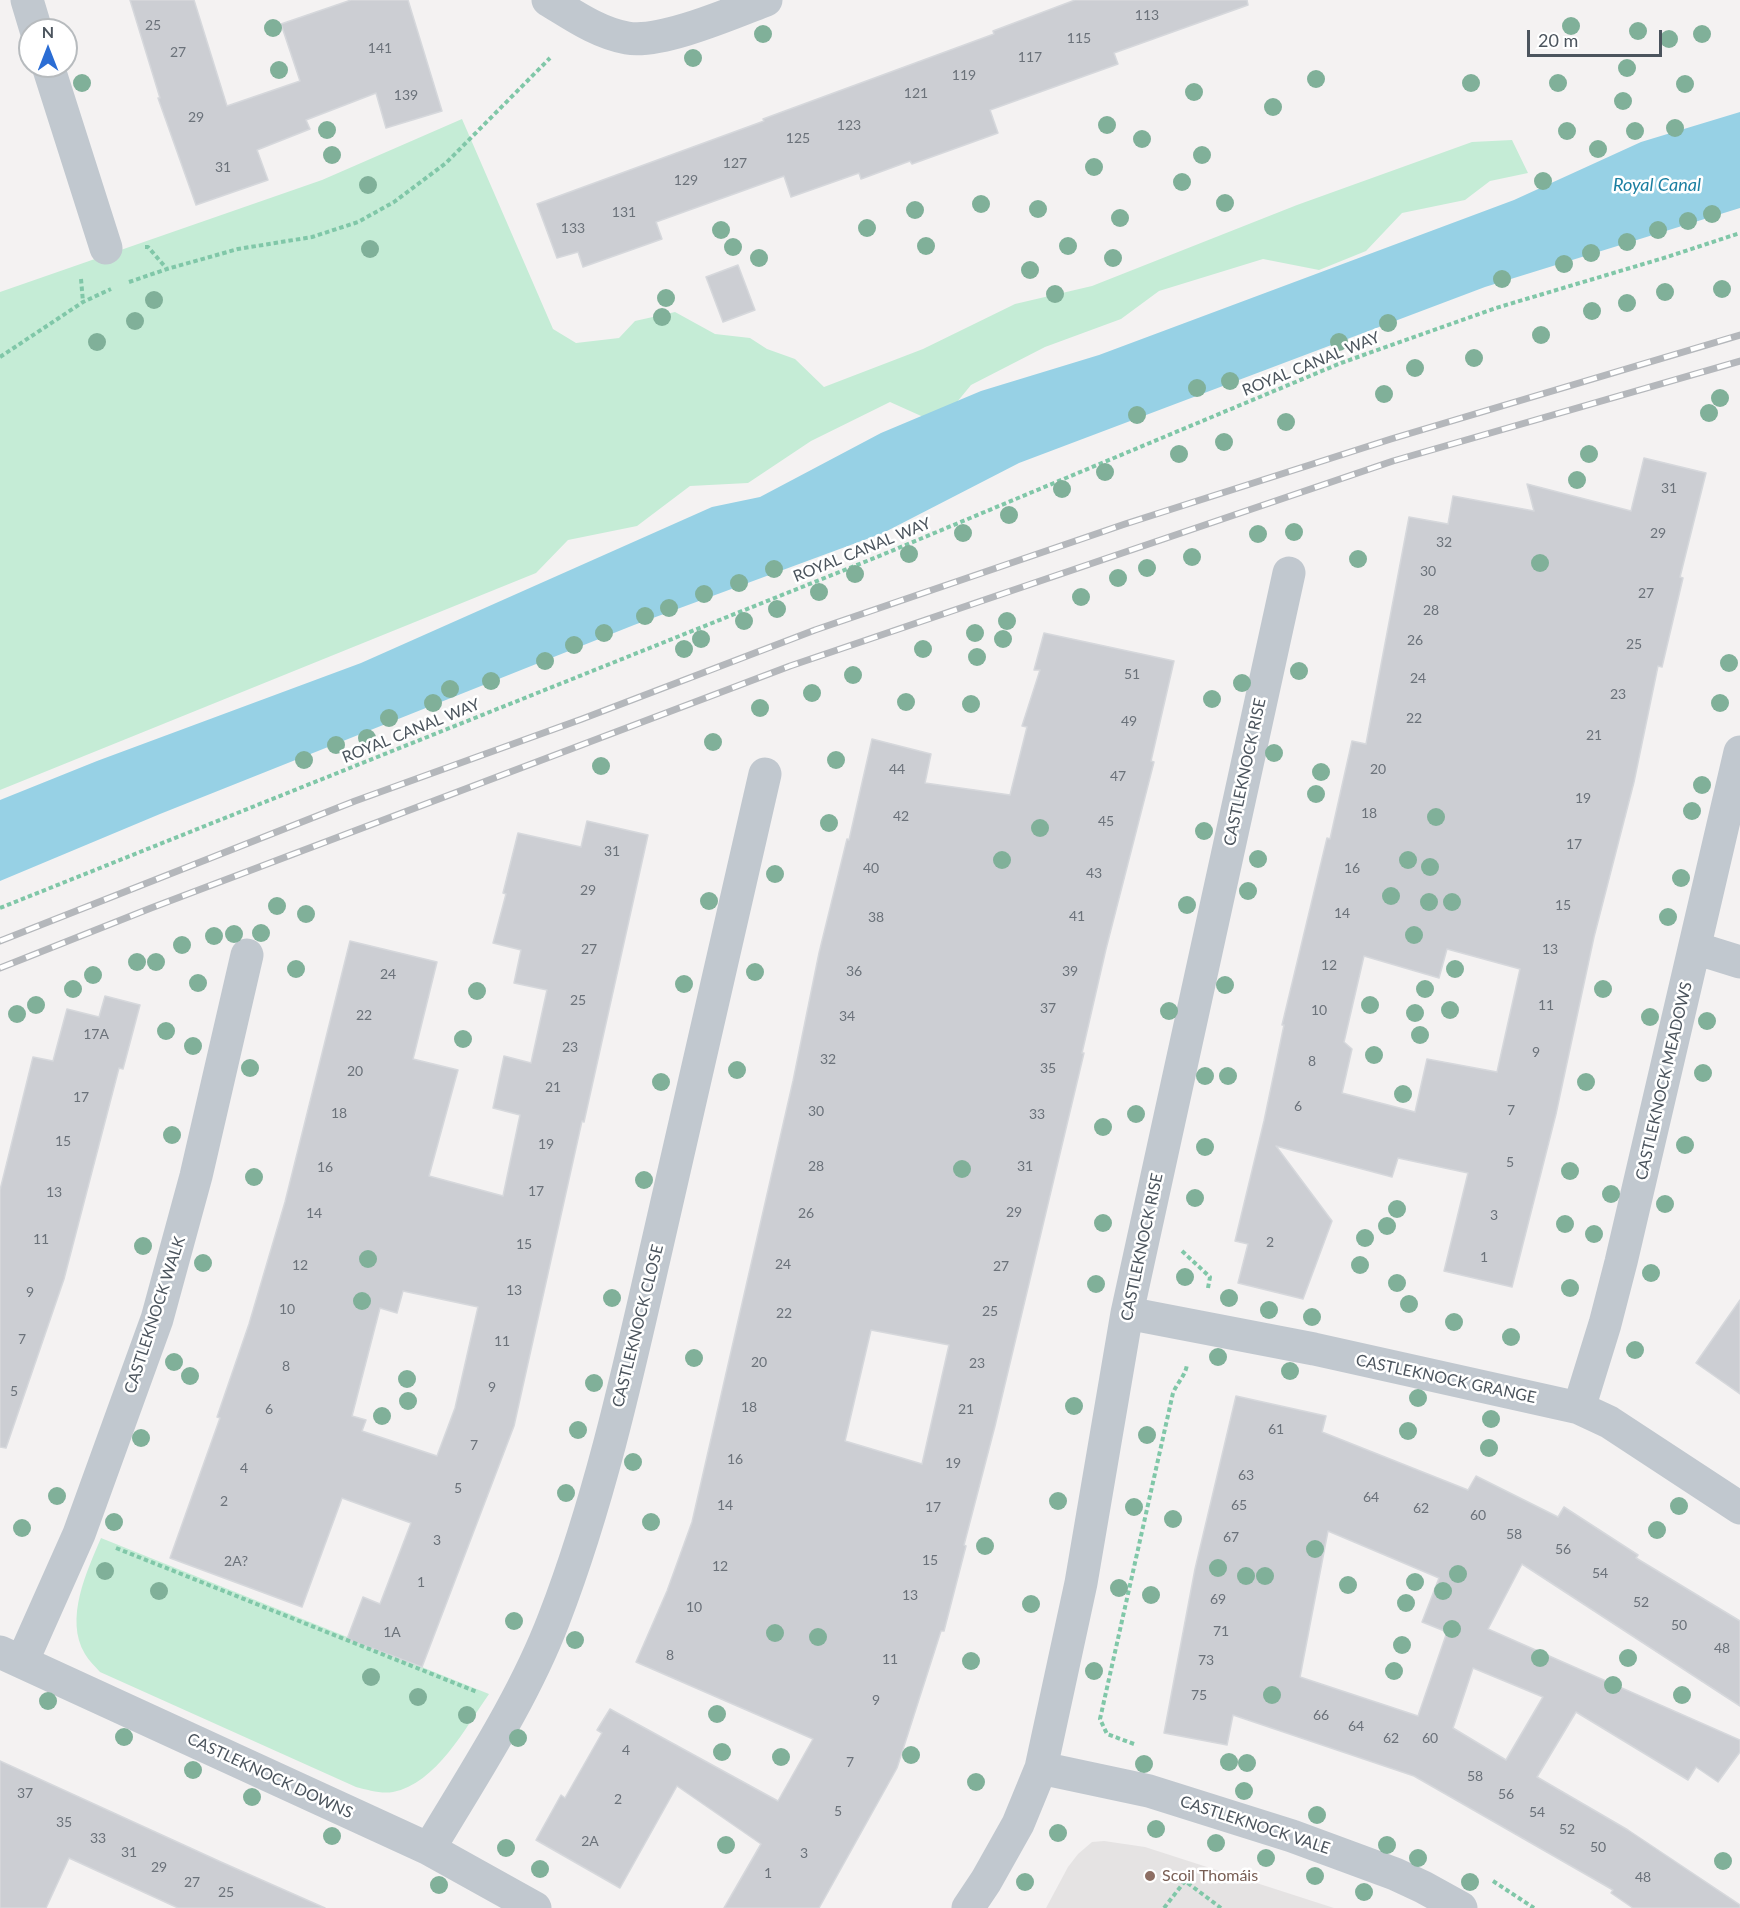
<!DOCTYPE html>
<meta charset="utf-8">
<style>
body{margin:0}
#map{position:relative;width:1740px;height:1908px;overflow:hidden;background:#f4f2f2;font-family:Lato,sans-serif}
canvas{display:block}
.north{position:absolute;left:18px;top:18px;width:60px;height:60px;box-sizing:border-box;background:#fff;border:2px solid #b7bbbe;border-radius:50%;rotate:0deg;font-size:16px;font-weight:700;line-height:24px;text-align:center;color:#4b545d}
.north::after{content:'';display:block;margin:auto;width:21px;height:27px;background:#2b6dd4;clip-path:polygon(50% 0,100% 100%,50% 72%,0 100%)}
.scale{position:absolute;left:1527px;top:30px;width:135px;height:27px;box-sizing:border-box;border:3px solid #4b545d;border-top:0;padding-left:8px;font-size:18px;line-height:21px;white-space:nowrap;color:#4b545d;-webkit-text-stroke:4px #fff;paint-order:stroke}
</style>
<div id="map">
<canvas width="1740" height="1908"></canvas>
<div class="north">N</div>
<div class="scale">20 m</div>
</div>
<script>
const c = document.querySelector('canvas').getContext('2d');
c.lineJoin = 'round';
function paint(path, color) { c.fillStyle = color; c.fill(path, 'evenodd'); }
function trace(path, color, width, dash) { c.strokeStyle = color; c.lineWidth = width; c.lineCap = dash ? 'butt' : 'round'; c.setLineDash(dash || []); c.stroke(path); }
function write(font, color, halo, rows, align = 'center') {
  c.font = font + ' Lato,sans-serif'; c.lineWidth = 5; c.setLineDash([]); c.textBaseline = 'middle'; c.strokeStyle = halo; c.fillStyle = color; for (const [text, x, y, turn = 0] of rows) {
    c.save(); c.translate(x, y); c.rotate((+turn || 0) * Math.PI / 180); c.textAlign = isNaN(turn) ? turn : align; if (halo) c.strokeText(text, 0, 0); c.fillText(text, 0, 0); c.restore();
  }
}
const education = new Path2D(`
 M1104 1841 1145 1847 1334 1908H1046L1068 1867 1078 1854 1092 1842Z`);
const green = new Path2D(`
 M462 119 553 329 576 343 619 338 635 321 675 312 715 334 750 338 767 349 795 359 824 387 923 349 1015 304 1092 286 1297 205 1472 142 1512 140 1528 173 1490 181 1465 200 1402 213 1366 251 1319 270 1263 259 1159 291 1121 319 1045 347 971 385 939 424 890 402 811 441 748 483 690 486 637 526 568 540 536 573 0 790V292L322 180Z
 M101 1538 489 1694C466 1727 436 1784 393 1792 381 1794 368 1790 356 1787L100 1672C95 1666 89 1661 85 1654 64 1619 87 1571 101 1538Z`);
const water = new Path2D(`
 M1740 112V208L1485 287 1019 463 883 533 634 625 160 814 0 881V800L97 761 361 663 712 507 760 497 881 433 981 391 1099 355 1514 200 1641 142Z`);
const building = new Path2D(`
 M130 0H194L227 106 300 81 281 24 351 0H408L442 111 386 128 376 93 306 120 310 129 257 150 268 180 196 205 158 98H160Z
 M1075 0H1247L1248 5 1114 53 1118 64 990 110 998 133 912 164 910 161 861 179 859 173 791 197 784 176 656 222 662 239 583 267 578 252 557 258 537 204 764 121 763 119 994 34 993 31Z
 M738 265 755 310 723 322 706 277Z
 M1644 458 1706 473 1680 577 1683 578 1662 667 1658 666 1634 782 1594 937 1556 1114 1512 1287 1444 1271 1468 1173 1398 1158 1392 1177 1276 1146 1332 1221 1303 1299 1238 1283 1248 1244 1235 1241 1264 1121 1284 1025H1282L1327 838 1330 839 1352 741 1366 744 1409 517 1448 524 1453 496 1534 511 1527 484 1631 511ZM1447 949 1520 969 1497 1072 1427 1059 1415 1112 1342 1093 1352 1049 1344 1042 1364 956 1439 978Z
 M1044 633 1174 661 1151 761 1154 762 1106 949 1082 1053H1084L995 1426 964 1545 966 1546 944 1631H941L897 1768 819 1908H724L761 1844 677 1786 620 1888 536 1840 561 1795 565 1798 602 1733 597 1730 610 1709 778 1801 813 1739 636 1662 667 1591 692 1522 793 1081 819 953 847 839 849 840 872 739 931 754 925 783 1010 795 1027 727 1022 726 1040 670H1034ZM871 1330 949 1345 922 1464 845 1441Z
 M587 821 648 835 584 1122 582 1121 514 1426 422 1667 347 1639 363 1597 380 1604 411 1523 342 1498 302 1607 170 1558 220 1418 217 1417 249 1324 285 1202 350 941 437 962 413 1059 458 1070 429 1176 503 1196 520 1115 493 1108 504 1056 531 1063 547 990 514 983 521 950 493 943 506 894 503 893 518 833 581 847ZM403 1291 478 1307 455 1408 437 1456 362 1431 366 1420 352 1416 380 1308 397 1313Z
 M105 996 140 1005 123 1069 119 1068 64 1279 6 1448 0 1447V1190L33 1057 53 1061 67 1009 99 1017Z
 M1740 1300V1394L1696 1363Z
 M1236 1396 1326 1416 1322 1432 1468 1490 1476 1476 1558 1517 1564 1507 1638 1555 1636 1558 1740 1621V1706L1522 1564 1488 1629 1740 1740V1752L1718 1782 1696 1767 1688 1780 1576 1712 1537 1777 1628 1830 1740 1905V1908H1633L1611 1893 1613 1890 1414 1776 1233 1715 1227 1745 1164 1733 1195 1569ZM1328 1531 1439 1578 1422 1622 1447 1632 1418 1716 1300 1677ZM1473 1668 1543 1697 1506 1760 1453 1728Z
 M0 1761 221 1862 325 1908H178L69 1858 46 1908H0Z`);
const path = new Path2D(`
 M145 247H148L167 269
 M81 279 83 302
 M129 282 167 269 238 249 312 237 358 222 394 202 446 163 550 58
 M0 357 83 302 111 289
 M0 908 877 557 1341 363 1496 308 1667 257 1740 233
 M1182 1251 1210 1277 1208 1288
 M116 1548 477 1692
 M1134 1744 1107 1734 1100 1719 1173 1393C1177 1383 1186 1375 1187 1364
 M1493 1881 1534 1908
 M1164 1908 1185 1881 1221 1908`);
const minor = new Path2D(`
 M27 0 36 30
 M548 0C573 15 598 33 627 38 661 44 732 13 766 0
 M48 66 106 248
 M1695 948 1740 962
 M1127 1313 1314 1349 1579 1408 1609 1422 1740 1508
 M1579 1408 1605 1324 1621 1262 1740 752
 M0 1652 429 1849 535 1908
 M22 1662 79 1534 157 1319 196 1176 247 955
 M1041 1768 1149 1791 1292 1836 1395 1874 1423 1887 1461 1908
 M429 1849C473 1775 523 1700 554 1619 601 1497 629 1368 658 1241 694 1085 729 929 765 774
 M968 1908 986 1881 1018 1824 1041 1768 1081 1583 1127 1313 1289 573`);
const rail = new Path2D(`
 M0 941 355 801 582 719 815 630 1125 524 1391 439 1740 335
 M0 968 151 908 790 666 1393 461 1740 361`);
const trees = [
 [1571,26],
 [273,28],
 [1638,31],
 [763,34],
 [1702,34],
 [1669,39],
 [693,58],
 [1627,68],
 [279,70],
 [1316,79],
 [82,83],
 [1471,83],
 [1558,83],
 [1685,84],
 [1194,92],
 [1623,101],
 [1273,107],
 [1107,125],
 [1675,128],
 [327,130],
 [1567,131],
 [1635,131],
 [1142,139],
 [1598,149],
 [332,155],
 [1202,155],
 [1094,167],
 [1543,181],
 [1182,182],
 [368,185],
 [1225,203],
 [981,204],
 [1038,209],
 [915,210],
 [1712,214],
 [1120,218],
 [1688,221],
 [867,228],
 [721,230],
 [1658,230],
 [1627,242],
 [926,246],
 [1068,246],
 [733,247],
 [370,249],
 [1591,253],
 [759,258],
 [1113,258],
 [1564,264],
 [1030,270],
 [1502,279],
 [1722,289],
 [1665,292],
 [1055,294],
 [666,298],
 [154,300],
 [1627,303],
 [1592,311],
 [662,317],
 [135,321],
 [1388,323],
 [1541,335],
 [97,342],
 [1339,342],
 [1474,358],
 [1415,368],
 [1230,381],
 [1197,388],
 [1384,394],
 [1720,398],
 [1709,413],
 [1137,415],
 [1286,422],
 [1224,442],
 [1179,454],
 [1589,454],
 [1105,472],
 [1577,480],
 [1062,489],
 [1009,515],
 [1294,532],
 [963,533],
 [1258,534],
 [909,554],
 [1192,557],
 [1358,559],
 [1540,563],
 [1147,568],
 [774,569],
 [855,574],
 [1118,578],
 [739,583],
 [819,592],
 [704,594],
 [1081,597],
 [669,608],
 [777,609],
 [645,616],
 [744,621],
 [1007,621],
 [604,633],
 [975,633],
 [701,639],
 [1003,639],
 [574,645],
 [684,649],
 [923,649],
 [977,657],
 [545,661],
 [1729,663],
 [1299,671],
 [853,675],
 [491,681],
 [1242,683],
 [450,689],
 [812,693],
 [1212,699],
 [906,702],
 [433,703],
 [1720,703],
 [971,704],
 [760,708],
 [389,718],
 [367,738],
 [713,742],
 [336,745],
 [1274,753],
 [304,760],
 [836,760],
 [601,766],
 [1321,772],
 [1702,785],
 [1316,794],
 [1692,811],
 [1436,817],
 [829,823],
 [1040,828],
 [1204,831],
 [1258,859],
 [1002,860],
 [1408,860],
 [1430,867],
 [775,874],
 [1681,878],
 [1248,891],
 [1391,896],
 [709,901],
 [1429,902],
 [1452,902],
 [1187,905],
 [277,906],
 [306,914],
 [1668,917],
 [261,933],
 [234,934],
 [1414,935],
 [214,936],
 [182,945],
 [137,962],
 [156,962],
 [296,969],
 [1455,969],
 [755,972],
 [93,975],
 [198,983],
 [684,984],
 [1225,985],
 [73,989],
 [1425,989],
 [1603,989],
 [477,991],
 [36,1005],
 [1370,1005],
 [1450,1010],
 [1169,1011],
 [1415,1013],
 [17,1014],
 [1650,1017],
 [1707,1021],
 [166,1031],
 [1420,1035],
 [463,1039],
 [193,1046],
 [1374,1055],
 [250,1068],
 [737,1070],
 [1703,1073],
 [1205,1076],
 [1228,1076],
 [661,1082],
 [1586,1082],
 [1403,1094],
 [1136,1114],
 [1103,1127],
 [172,1135],
 [1685,1145],
 [1205,1147],
 [962,1169],
 [1570,1171],
 [254,1177],
 [644,1180],
 [1611,1194],
 [1195,1198],
 [1665,1204],
 [1397,1209],
 [1103,1223],
 [1565,1224],
 [1387,1226],
 [1594,1234],
 [1365,1238],
 [143,1246],
 [368,1259],
 [203,1263],
 [1360,1265],
 [1651,1273],
 [1185,1277],
 [1397,1283],
 [1096,1284],
 [1570,1288],
 [612,1298],
 [1229,1298],
 [362,1301],
 [1409,1304],
 [1269,1310],
 [1312,1317],
 [1454,1322],
 [1511,1337],
 [1635,1350],
 [1218,1357],
 [694,1358],
 [174,1362],
 [1290,1371],
 [190,1376],
 [407,1379],
 [594,1383],
 [1418,1398],
 [408,1401],
 [1074,1406],
 [382,1416],
 [1491,1419],
 [578,1430],
 [1408,1431],
 [1147,1435],
 [141,1438],
 [1489,1448],
 [633,1462],
 [566,1493],
 [57,1496],
 [1058,1501],
 [1679,1506],
 [1134,1507],
 [1173,1519],
 [114,1522],
 [651,1522],
 [22,1528],
 [1657,1530],
 [985,1546],
 [1315,1549],
 [1218,1568],
 [105,1571],
 [1458,1574],
 [1246,1576],
 [1265,1576],
 [1415,1582],
 [1348,1585],
 [1119,1588],
 [159,1591],
 [1443,1591],
 [1151,1595],
 [1406,1603],
 [1031,1604],
 [514,1621],
 [1452,1629],
 [775,1633],
 [818,1637],
 [575,1640],
 [1402,1645],
 [1540,1658],
 [1628,1658],
 [971,1661],
 [1094,1671],
 [1394,1671],
 [371,1677],
 [1613,1685],
 [1272,1695],
 [1682,1695],
 [418,1697],
 [48,1701],
 [717,1714],
 [467,1715],
 [124,1737],
 [518,1738],
 [722,1752],
 [911,1755],
 [781,1757],
 [1229,1762],
 [1247,1763],
 [1144,1764],
 [193,1770],
 [976,1782],
 [1244,1791],
 [252,1797],
 [1317,1815],
 [1156,1829],
 [1058,1833],
 [332,1836],
 [1216,1843],
 [726,1845],
 [1387,1845],
 [506,1848],
 [1266,1858],
 [1418,1858],
 [1723,1861],
 [540,1869],
 [1315,1876],
 [1025,1882],
 [1470,1882],
 [439,1885],
 [1364,1892]
];
const markers = [
 [1150,1876,6,"#8d6e63"]
];
const numberNames = [
 ["113",1147,15],
 ["25",153,25],
 ["115",1079,38],
 ["141",380,48],
 ["27",178,52],
 ["117",1030,57],
 ["119",964,75],
 ["121",916,93],
 ["139",406,95],
 ["29",196,117],
 ["123",849,125],
 ["125",798,138],
 ["127",735,163],
 ["31",223,167],
 ["129",686,180],
 ["131",624,212],
 ["133",573,228],
 ["31",1669,488],
 ["29",1658,533],
 ["32",1444,542],
 ["30",1428,571],
 ["27",1646,593],
 ["28",1431,610],
 ["26",1415,640],
 ["25",1634,644],
 ["51",1132,674],
 ["24",1418,678],
 ["23",1618,694],
 ["22",1414,718],
 ["49",1129,721],
 ["21",1594,735],
 ["44",897,769],
 ["20",1378,769],
 ["47",1118,776],
 ["19",1583,798],
 ["18",1369,813],
 ["42",901,816],
 ["45",1106,821],
 ["17",1574,844],
 ["31",612,851],
 ["40",871,868],
 ["16",1352,868],
 ["43",1094,873],
 ["29",588,890],
 ["15",1563,905],
 ["14",1342,913],
 ["41",1077,916],
 ["38",876,917],
 ["27",589,949],
 ["13",1550,949],
 ["12",1329,965],
 ["36",854,971],
 ["39",1070,971],
 ["24",388,974],
 ["25",578,1000],
 ["11",1546,1005],
 ["37",1048,1008],
 ["10",1319,1010],
 ["22",364,1015],
 ["34",847,1016],
 ["17A",96,1034],
 ["23",570,1047],
 ["9",1536,1052],
 ["32",828,1059],
 ["8",1312,1061],
 ["35",1048,1068],
 ["20",355,1071],
 ["21",553,1087],
 ["17",81,1097],
 ["6",1298,1106],
 ["7",1511,1110],
 ["30",816,1111],
 ["18",339,1113],
 ["33",1037,1114],
 ["15",63,1141],
 ["19",546,1144],
 ["5",1510,1162],
 ["28",816,1166],
 ["31",1025,1166],
 ["16",325,1167],
 ["17",536,1191],
 ["13",54,1192],
 ["29",1014,1212],
 ["14",314,1213],
 ["26",806,1213],
 ["3",1494,1215],
 ["11",41,1239],
 ["2",1270,1242],
 ["15",524,1244],
 ["1",1484,1257],
 ["24",783,1264],
 ["12",300,1265],
 ["27",1001,1266],
 ["13",514,1290],
 ["9",30,1292],
 ["10",287,1309],
 ["25",990,1311],
 ["22",784,1313],
 ["7",22,1339],
 ["11",502,1341],
 ["20",759,1362],
 ["23",977,1363],
 ["8",286,1366],
 ["9",492,1387],
 ["5",14,1391],
 ["18",749,1407],
 ["6",269,1409],
 ["21",966,1409],
 ["61",1276,1429],
 ["7",474,1445],
 ["16",735,1459],
 ["19",953,1463],
 ["4",244,1468],
 ["63",1246,1475],
 ["5",458,1488],
 ["64",1371,1497],
 ["2",224,1501],
 ["14",725,1505],
 ["65",1239,1505],
 ["17",933,1507],
 ["62",1421,1508],
 ["60",1478,1515],
 ["58",1514,1534],
 ["67",1231,1537],
 ["3",437,1540],
 ["56",1563,1549],
 ["15",930,1560],
 ["2A?",236,1561],
 ["12",720,1566],
 ["54",1600,1573],
 ["1",421,1582],
 ["13",910,1595],
 ["69",1218,1599],
 ["52",1641,1602],
 ["10",694,1607],
 ["50",1679,1625],
 ["71",1221,1631],
 ["1A",392,1632],
 ["48",1722,1648],
 ["8",670,1655],
 ["11",890,1659],
 ["73",1206,1660],
 ["75",1199,1695],
 ["9",876,1700],
 ["66",1321,1715],
 ["64",1356,1726],
 ["62",1391,1738],
 ["60",1430,1738],
 ["4",626,1750],
 ["7",850,1762],
 ["58",1475,1776],
 ["37",25,1793],
 ["56",1506,1794],
 ["2",618,1799],
 ["5",838,1811],
 ["54",1537,1812],
 ["35",64,1822],
 ["52",1567,1829],
 ["33",98,1838],
 ["2A",590,1841],
 ["50",1598,1847],
 ["31",129,1852],
 ["3",804,1853],
 ["29",159,1867],
 ["1",768,1873],
 ["48",1643,1877],
 ["27",192,1882],
 ["25",226,1892]
];
const streetNames = [
 ["ROYAL CANAL WAY",1311,364,-22],
 ["ROYAL CANAL WAY",862,550,-22],
 ["ROYAL CANAL WAY",411,731,-22],
 ["CASTLEKNOCK RISE",1245,772,-78],
 ["CASTLEKNOCK MEADOWS",1664,1081,-77],
 ["CASTLEKNOCK RISE",1142,1247,-78],
 ["CASTLEKNOCK WALK",155,1315,-72],
 ["CASTLEKNOCK CLOSE",638,1326,-76],
 ["CASTLEKNOCK GRANGE",1446,1379,12],
 ["CASTLEKNOCK DOWNS",270,1776,25],
 ["CASTLEKNOCK VALE",1255,1825,18]
];
const educationNames = [
 ["Scoil Thomáis",1162,1876]
];
const waterNames = [
 ["Royal Canal",1657,185]
];
paint(education, '#e5e3e3');
paint(green, '#c5ecd6');
paint(water, '#97d1e5');
paint(building, '#ccced3');
trace(building, '#d6d8dc', 1.5);
trace(path, '#80c7a8', 4, [4.5, 3]);
trace(minor, '#c1c8cf', 33);
trace(rail, '#b4b7bb', 7);
trace(rail, '#fff', 4.5, [14]);
c.fillStyle = '#80b099';
for (const [x, y] of trees) { c.beginPath(); c.arc(x, y, 9, 0, 2 * Math.PI); c.fill(); }
for (const [x, y, r, color] of markers) { const dot = new Path2D(); dot.arc(x, y, r, 0, 2 * Math.PI); c.fillStyle = color; c.fill(dot); trace(dot, '#fff', 2); }
write('14px', '#6b727a', null, numberNames);
write('16px', '#4b545d', '#fff', streetNames);
write('16px', '#785e54', '#fff', educationNames, 'left');
write('italic 18px', '#1b7fa1', '#fff', waterNames);
</script>
